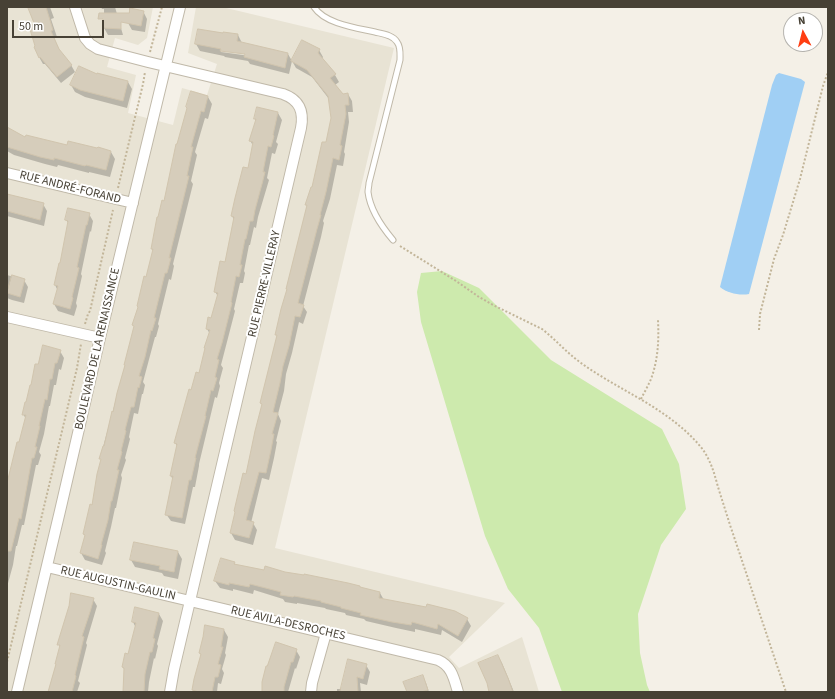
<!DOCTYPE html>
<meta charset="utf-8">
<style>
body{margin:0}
#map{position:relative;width:835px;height:699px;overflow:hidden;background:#f4f0e7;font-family:"Source Sans 3",sans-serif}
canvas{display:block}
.frame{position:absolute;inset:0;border:8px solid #474135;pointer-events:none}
.north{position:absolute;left:783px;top:12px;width:40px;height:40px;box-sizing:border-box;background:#fff;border:1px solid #b5b3ae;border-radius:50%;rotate:353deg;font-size:11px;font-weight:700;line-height:16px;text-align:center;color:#474135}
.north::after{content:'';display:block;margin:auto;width:14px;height:18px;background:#ff3e13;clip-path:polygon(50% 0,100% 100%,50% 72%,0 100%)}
.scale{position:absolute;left:12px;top:20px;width:92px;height:18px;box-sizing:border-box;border:2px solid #474135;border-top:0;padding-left:5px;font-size:12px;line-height:14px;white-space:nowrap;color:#474135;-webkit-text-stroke:3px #fff;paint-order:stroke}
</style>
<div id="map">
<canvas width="835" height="699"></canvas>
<div class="frame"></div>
<div class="north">N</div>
<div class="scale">50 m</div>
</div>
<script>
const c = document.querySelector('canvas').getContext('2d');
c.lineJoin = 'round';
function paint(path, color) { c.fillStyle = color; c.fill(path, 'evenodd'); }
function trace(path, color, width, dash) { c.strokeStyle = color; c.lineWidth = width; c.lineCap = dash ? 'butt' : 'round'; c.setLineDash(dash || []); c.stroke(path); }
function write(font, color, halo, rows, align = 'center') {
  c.font = font + ' "Source Sans 3",sans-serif'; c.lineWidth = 4; c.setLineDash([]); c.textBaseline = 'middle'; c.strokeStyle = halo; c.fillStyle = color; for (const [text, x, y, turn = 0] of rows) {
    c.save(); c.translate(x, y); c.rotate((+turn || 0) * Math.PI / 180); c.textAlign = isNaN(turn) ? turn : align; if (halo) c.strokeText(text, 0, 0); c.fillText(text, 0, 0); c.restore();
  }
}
const residential = new Path2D(`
 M7 7H153L147 38 138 45 115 38 107 67 136 75 128 113 173 125 182 88 207 95 217 64 188 53 196 7H222L394 48 275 548 505 603 449 657 459 668 522 637 539 692H7Z`);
const green = new Path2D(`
 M442 271 479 288 551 360 662 429 679 464 686 509 661 545 638 614 640 653 647 685 650 692H562L539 628 508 589 485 536 421 322 417 292 421 273Z`);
const water = new Path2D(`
 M779 73 801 79 805 82 749 294C740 296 727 293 720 287L721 283 772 85 776 75Z`);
const shadow = new Path2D(`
 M29 7H50L54 18 51 19 57 37 54 38 60 52 71 65 75 72 61 83 45 64H43L39 57 35 25Z
 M101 7H115L123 35H108L104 28V9H102Z
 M143 11 147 19 145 32 132 30 128 23Z
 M199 30 238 35 242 43 288 54 292 61 319 50 323 57 322 59 335 75 339 82 335 85 343 95 348 94 352 101 353 112H348L349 122 344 152 345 154 343 166 337 165 330 199 323 221 324 223 321 237 303 306 307 312 303 324 299 322 292 353 286 374 284 391 278 414 281 421 276 441 277 442 274 458 269 480 262 478 251 523H253L257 530 253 545 235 540 231 533 247 475 263 406 261 403 277 336 276 334 288 290 287 289 307 206 306 205 327 144 332 118 329 99 312 77 296 68 292 61 289 74 250 64 248 61 225 57 224 56 200 51 196 44ZM221 50 250 54V56L221 52Z
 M98 74 128 82 132 89 127 108 85 97 75 92 71 85Z
 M208 97 212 104 208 119 205 118 195 152 197 155 191 181 193 184 173 264 174 266 171 280 169 279 158 324 159 326 156 337H155L143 382 145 385 143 394H142L138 414 134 413 129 437 130 439 125 458 126 460 121 475 122 478 116 508H115L111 527 105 551 106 553 102 565 85 560 81 553 86 537 84 534 92 506 102 461 100 458 125 366V364L147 278 153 251 152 249 165 202 177 145Z
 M278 113 282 120 276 142 278 144 275 154 272 153 267 178 269 180 258 217 256 228 254 227 250 245H249L244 271 245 273 243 283H240L234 309 235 311 221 365 223 368 219 383 220 386 217 398 215 397 199 464V466L195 487H193L185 524 171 521 166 514 173 480 171 476 177 446 175 443 192 391 200 374 210 334 207 329 212 319 218 297 215 291 226 263 234 220 232 216 249 170 253 146 250 140 256 121 255 119Z
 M7 130 26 139 67 146 111 152 115 159 110 177 89 172V173L58 165 57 167 45 164 14 155 7 151Z
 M7 194H9L10 196 43 204 47 211 44 226 7 216Z
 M89 214 93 221 91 232 90 231 81 274 82 276 76 303 77 306 74 316 58 311 54 304 58 291 55 285 61 264 69 224 66 220Z
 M7 275 24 280 28 287 24 303 12 300 7 298Z
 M60 351 64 358 61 370 59 369 56 385H54L50 406H49L44 434 39 452 41 455 38 465H36L24 525H22L17 546H16L13 565 7 587V487L26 419 23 414 38 365Z
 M134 543 178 552 182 559 178 579 164 576 162 573 135 567 131 560Z
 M234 563 236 565 265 572 285 573 380 593 384 600 467 619 471 626 462 642 442 630 441 635 415 629V632L396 628 366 621 364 619 346 615 345 613 326 609 325 608 297 603V604L285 602 283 599 254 590 253 594 233 589V591L220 588 215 581Z
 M93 599 97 606 86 643 87 645 78 681 80 683 77 692H48L61 648 59 645Z
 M136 608 159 614 163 621 157 644 158 646 155 659 154 658 149 682 148 692H124L125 671 123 667 129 655 136 628 133 622Z
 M206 626 224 630 228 637 225 653 226 655 222 669 224 673 221 684 218 683 217 692H193L195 679 202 657 200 653Z
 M296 650 300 657 296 669 295 668 288 692H263Z
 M498 656 502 663 514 692H490Z
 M366 665 370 672 367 685 360 683 361 692H337V689H341Z
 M422 676 426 683 429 692H408Z`);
const building = new Path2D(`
 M28 7H46L53 30 51 31 59 49 72 65 57 77 40 57 39 58 34 47 35 46 29 26 34 24Z
 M130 8 144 11 141 26 121 22V29L103 28V19H98L99 13H129Z
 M198 29 223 33V32L238 34 237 41 288 53 285 68 244 57 245 54 220 51 221 49 195 44Z
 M302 40 320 49 318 53 336 74 330 78 343 94 348 93 349 105H345L346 114 340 145 342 146 339 160 333 158 326 192 320 215H321L317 229 298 303 304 305 300 317 295 316 289 346 283 366 280 383 273 412 278 413 272 434H274L271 450 266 473 259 472 246 520 254 522 249 538 230 533 235 512 234 511 243 473 246 474 255 431 262 404 260 403 277 335H275L281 309 287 289H286L307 205H305L311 187H312L322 142H326L331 118 328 96 307 70 291 61Z
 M79 66 97 74V73L128 81 123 101 80 90 70 85Z
 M191 91 208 96 204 112 201 111 191 147H193L187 176H189L169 258H171L167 273H165L154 318H156L152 331 151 330 145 357 139 376 142 377 139 388 138 387 134 407H131L125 430 126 431 121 451 122 452 117 470H119L112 501H111L108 520 101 545H102L98 559 80 553 85 535 83 534 90 504 92 505 97 474 101 459H99L103 446H104L112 411 113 412 117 393 125 365H124L134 326 132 325 138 307 137 306 144 276 146 277 153 249H151L157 217H158L162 200 164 201 176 144H177L187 108 186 107Z
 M257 107 278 112 273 135 274 136 271 147 268 146 263 172H265L262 184 255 210 253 221H250L246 239H245L240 265H242L239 277 236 276 231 302 232 303 222 343 217 359 219 360 215 377 217 378 213 391 211 390 205 416H206L195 458H196L191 480H189L182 518 165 515 173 476H170L177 444 174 443 189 389 191 390 196 372 199 373 205 348H204L210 330 206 329 208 317 211 318 218 293 214 292 220 261 225 262 234 217 231 216 235 198 243 167 248 168 253 142 249 141 256 119H254Z
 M7 127 25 137 26 135 67 145 68 141 97 148 98 147 111 151 106 170 86 165 85 166 54 158V160L40 157 7 147Z
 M7 194 44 203 40 220 7 211Z
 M68 208 90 213 87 225H86L77 267 79 268 72 297 73 298 70 309 53 304 58 286 54 285 59 263H60L68 221 65 220Z
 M12 275 25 279 20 297 7 293Z
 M43 345 61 350 57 363H55L52 379H50L47 400 45 399 39 426H40L35 447H37L34 458H32L21 519 19 518 11 551H7V483L17 442H19L26 415H22L25 402H26L30 385H31L35 364H38Z
 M134 542 178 551 174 572 159 569 160 566 130 560Z
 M221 558 235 562 234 564 264 570 265 566 285 572 304 575V574L348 583 360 586V587L380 592 379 598 426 607 427 604 455 611 468 618 458 636 438 624 437 629 412 622 411 625 392 622 360 615 361 613 341 608V607L321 602V601L294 596 293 597 280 595 281 592 250 584 249 587 229 583V585L214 581Z
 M71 593 94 598 90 612 82 636 84 637 75 675 76 676 72 692H48L56 664H55L60 645H57L69 606Z
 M135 607 159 613 153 638 155 639 152 652H150L145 674 144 692H123L124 668 122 667 125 653 128 654 136 623 132 622Z
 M205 625 224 629 221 647H223L218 664 221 665 218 677H215L212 692H199L192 690 194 679 201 654 199 653 203 637Z
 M276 642 297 649 293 662H291L284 687V692H262V682L266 666H267Z
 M498 655 508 678 513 692H489L487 683 478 663Z
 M348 659 367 664 363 679 357 677 358 692H340Z
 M423 675 428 690 421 692H407L403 682Z`);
const path = new Path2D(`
 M150 52 162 7
 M118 188 143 84 145 72
 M400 246 456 281 479 297 493 305 542 329C556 340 567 353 581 363 620 391 668 408 700 446 710 458 714 472 718 487 722 500 726 512 730 525 749 581 767 636 786 692
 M85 324 88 314 90 311 113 210
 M759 330 760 314 774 259 783 235 800 179 823 86 828 72
 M641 399C644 393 648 386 651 379 658 360 659 341 658 320
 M7 662 77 368 81 344`);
const service = new Path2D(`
 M314 7C325 24 357 28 375 32 383 34 393 35 397 42 401 47 400 54 400 60L369 183C369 186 368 189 368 192 370 209 382 227 393 240`);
const minor = new Path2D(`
 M75 7 85 38 90 44 98 49 148 62 283 94C300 100 304 112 301 128L174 669 170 692
 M7 173 133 203
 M7 317 100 338
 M47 567 438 660C452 666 454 679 458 692
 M17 692 60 511 100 338 180 7
 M311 692 312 683 326 633`);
const streetNames = [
 ["RUE ANDRÉ-FORAND",70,188,14],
 ["RUE PIERRE-VILLERAY",265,284,-77],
 ["BOULEVARD DE LA RENAISSANCE",98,349,-77],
 ["RUE AUGUSTIN-GAULIN",118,584,13],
 ["RUE AVILA-DESROCHES",288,624,13]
];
paint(residential, '#e8e3d4');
paint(green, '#cdeaad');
paint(water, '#a0cff4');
paint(shadow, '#0003');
paint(building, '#d6cdbb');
trace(building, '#d1c5ae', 1);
trace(service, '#c0b9a9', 7);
trace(minor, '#c0b9a9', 12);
trace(path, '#c2b599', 2, [2, 2]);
trace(service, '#fff', 5);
trace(minor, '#fff', 10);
write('12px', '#474135', '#fff', streetNames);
</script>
